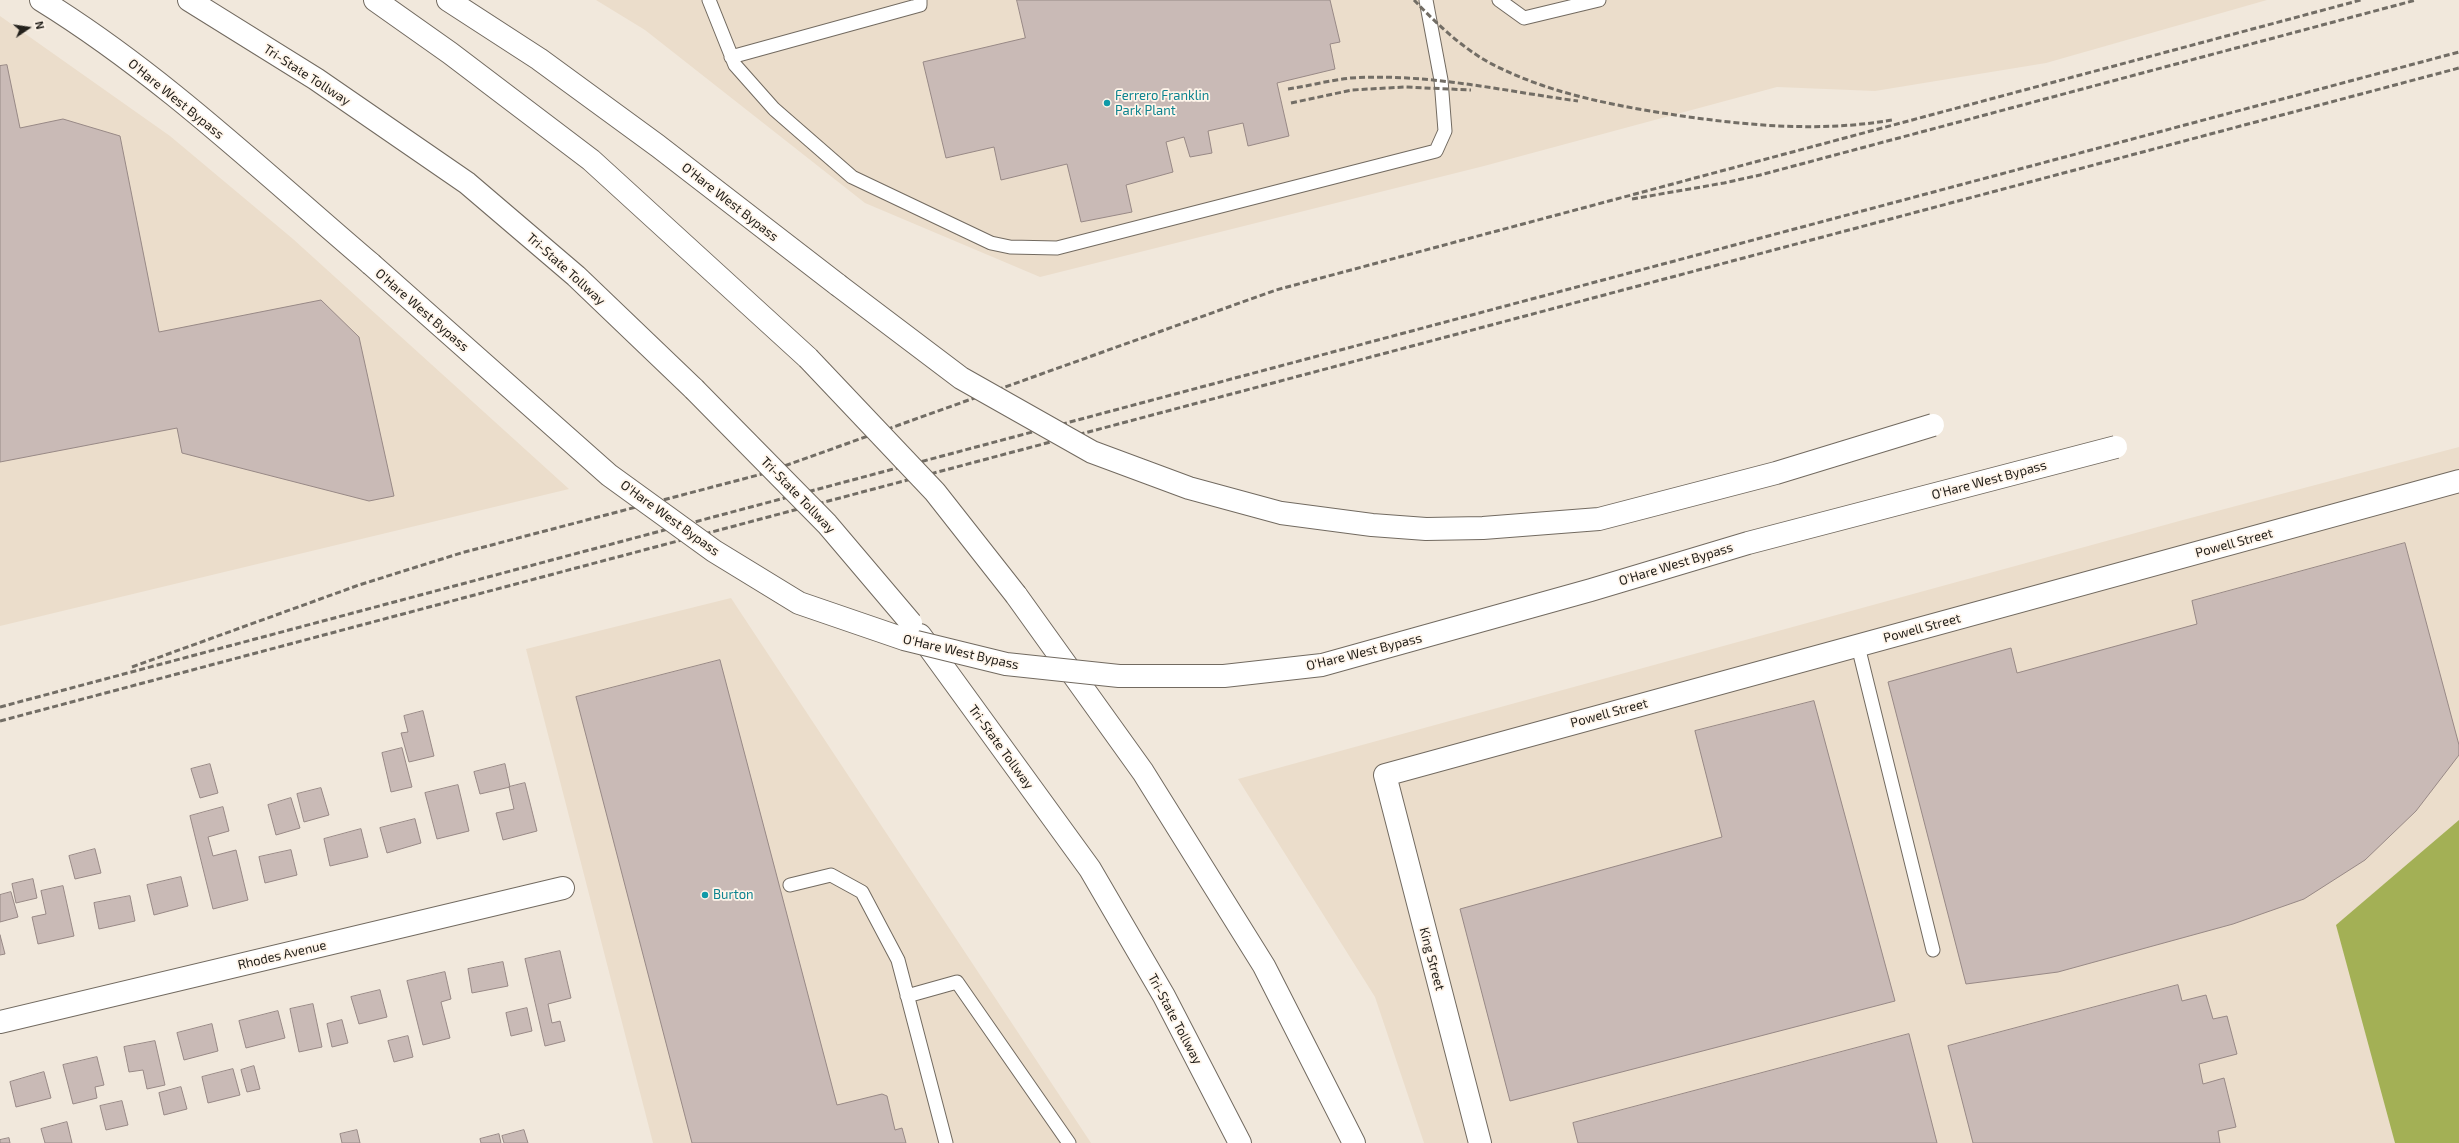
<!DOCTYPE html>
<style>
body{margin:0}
#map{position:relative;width:2459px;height:1143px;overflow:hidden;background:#f1e8dc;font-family:"Exo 2",sans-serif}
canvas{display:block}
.north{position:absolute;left:8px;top:8px;width:40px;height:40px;-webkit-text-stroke:3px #fff5ea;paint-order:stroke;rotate:77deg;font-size:11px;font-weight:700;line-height:16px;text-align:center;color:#24211c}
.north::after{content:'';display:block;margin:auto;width:14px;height:18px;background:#24211c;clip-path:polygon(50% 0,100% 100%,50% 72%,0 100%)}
</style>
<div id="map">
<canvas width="2459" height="1143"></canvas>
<div class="north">N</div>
</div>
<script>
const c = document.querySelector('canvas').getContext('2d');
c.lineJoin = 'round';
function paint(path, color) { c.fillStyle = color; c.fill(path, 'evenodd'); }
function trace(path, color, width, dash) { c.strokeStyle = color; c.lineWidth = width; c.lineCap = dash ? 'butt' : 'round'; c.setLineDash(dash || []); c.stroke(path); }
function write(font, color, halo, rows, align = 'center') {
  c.font = font + ' "Exo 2",sans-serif'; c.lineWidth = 3.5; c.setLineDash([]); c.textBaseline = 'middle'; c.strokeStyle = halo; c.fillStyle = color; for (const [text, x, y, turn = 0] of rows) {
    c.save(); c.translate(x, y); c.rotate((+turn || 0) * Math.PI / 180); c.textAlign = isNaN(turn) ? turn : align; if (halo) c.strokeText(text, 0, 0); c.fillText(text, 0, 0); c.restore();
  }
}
const built = new Path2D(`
 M596 0H2267L2046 63 1875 91 1777 87 1484 166 1040 277 865 203 645 30Z
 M0 16 170 136 293 239 569 489 0 626Z
 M2459 447V1143H1424L1375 997 1238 779 2183 520Z
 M731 598 1091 1143H653L526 649Z`);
const forest = new Path2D(`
 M2459 820V1143H2395L2336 925Z`);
const building = new Path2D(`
 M1017 0H1330L1340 42 1330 44 1335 69 1277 83 1289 136 1248 146 1243 123 1208 131 1212 153 1190 157 1184 137 1166 142 1173 172 1126 185 1132 212 1081 222 1067 164 1001 180 994 147 946 158 923 62 1025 38Z
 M7 65 20 128 63 119 120 136 159 332 321 300 359 337 394 496 369 501 182 453 177 428 0 462V66Z
 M2405 543 2459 745V755L2416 811 2365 860 2304 899 2233 924 2058 972 1966 984 1888 682 2011 648 2017 673 2197 624 2192 601Z
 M720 660 837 1105 882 1094 887 1096 895 1130 902 1128 906 1143H692L576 697Z
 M1814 701 1895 1001 1510 1101 1460 909 1722 837 1695 731Z
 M423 711 434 756 409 762 401 733 408 732 404 716Z
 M402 748 412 787 391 792 382 753Z
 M210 764 218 793 200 798 191 769Z
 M505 764 510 787 480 794 474 772Z
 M525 783 537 831 503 840 496 813 514 809 509 787Z
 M458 785 469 831 437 839 425 793Z
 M321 788 329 815 304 822 297 794Z
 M291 798 300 828 276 835 268 805Z
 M223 807 229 831 208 837 213 856 236 850 248 900 213 909 190 816Z
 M415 819 421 843 387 853 380 828Z
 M361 829 368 857 330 866 324 839Z
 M95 849 101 873 75 879 69 856Z
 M291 850 297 875 265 883 259 857Z
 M181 877 188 906 154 915 147 885Z
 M33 879 37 898 16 903 12 884Z
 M63 886 74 936 38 944 32 917 46 914 41 891Z
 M11 892 18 917 0 922V895Z
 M130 896 135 921 99 929 94 903Z
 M0 935 5 954 0 955Z
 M560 951 571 998 548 1004 552 1023 560 1021 565 1041 545 1046 525 959Z
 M503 962 508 986 472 993 468 969Z
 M445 972 451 999 441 1002 450 1038 423 1045 407 981Z
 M2178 985 2182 1001 2206 995 2213 1019 2227 1016 2237 1054 2199 1064 2203 1084 2224 1078 2236 1127 2218 1131 2220 1143H1973L1948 1046Z
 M380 990 387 1017 359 1024 351 997Z
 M313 1004 322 1047 299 1052 290 1009Z
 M527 1008 532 1031 511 1036 506 1013Z
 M278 1011 285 1038 246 1048 239 1021Z
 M342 1020 348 1043 332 1047 327 1024Z
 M212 1024 218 1051 184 1060 177 1033Z
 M1909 1034 1937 1143H1578L1573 1123Z
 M408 1036 413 1057 394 1062 388 1041Z
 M155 1041 165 1085 147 1089 143 1070 129 1072 124 1047Z
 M97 1057 104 1085 95 1087 97 1098 73 1104 63 1065Z
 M254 1066 260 1089 247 1092 241 1070Z
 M233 1069 240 1095 208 1103 202 1077Z
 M44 1072 51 1098 16 1107 10 1082Z
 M181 1087 187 1109 164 1115 159 1093Z
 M122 1101 128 1125 106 1130 100 1106Z
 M67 1122 72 1143H45L41 1129Z
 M357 1130 360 1143H342L340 1134Z
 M524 1130 528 1143H504L502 1136Z
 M499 1134 501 1143H481L480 1139Z
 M9 1138 10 1143H0V1140Z`);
const service = new Path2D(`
 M709 0 735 65 774 109 852 177 991 243 1010 247 1057 248 1436 151 1445 131 1441 80 1426 0
 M1499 0 1524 18 1599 0
 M731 57 920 5V0
 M1858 646 1933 950
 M790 885 831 875 862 892 898 960 946 1143
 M907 996 957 982 1069 1143`);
const minor = new Path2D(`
 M0 1022 563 888
 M1480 1143 1385 775 2459 481`);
const motorway = new Path2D(`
 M41 0C161 74 264 173 371 264
 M189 0 316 79 467 183 576 276 694 389
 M375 0 450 53 591 160 808 358
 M448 0 539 59 658 146 838 285
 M1016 595 1143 772 1264 966 1354 1143
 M920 635 1090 869 1164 996 1240 1143`);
const rail = new Path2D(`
 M1414 0C1436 23 1460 46 1488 62 1548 94 1616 106 1682 116 1752 126 1822 132 1892 120
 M1288 89C1309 86 1330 80 1351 78 1428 73 1503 91 1578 101
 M1291 103 1352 90 1405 87 1471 90
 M1632 199 1724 183 1760 175 2416 0
 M132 667 359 585 461 553 762 474 1276 290 2361 0
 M0 707 2459 52
 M0 721 2459 68`);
const motorwayBridge = new Path2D(`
 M371 264 609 475 714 551 799 603 904 639 1006 664 1119 676H1224L1322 665 1591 590 1748 543 2116 447
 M838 285 961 378 1092 452 1189 488 1281 513 1372 525 1426 529 1483 528 1599 519 1776 473 1933 425
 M808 358 935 492 1016 595
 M694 389 827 524 911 623`);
const markers = [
 [1107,103,4,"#0f9aa8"],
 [705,895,4,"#0f9aa8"]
];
const streetNames = [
 ["Tri-State Tollway",307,75,33],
 ["O'Hare West Bypass",176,99,39],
 ["O'Hare West Bypass",730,202,38],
 ["Tri-State Tollway",566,269,42],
 ["O'Hare West Bypass",422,310,41],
 ["O'Hare West Bypass",1989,480,-15],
 ["Tri-State Tollway",798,495,46],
 ["O'Hare West Bypass",670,518,36],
 ["Powell Street",2234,543,-15],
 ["O'Hare West Bypass",1676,564,-17],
 ["Powell Street",1922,628,-15],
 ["O'Hare West Bypass",961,652,13],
 ["O'Hare West Bypass",1364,652,-14],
 ["Powell Street",1609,713,-15],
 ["Tri-State Tollway",1001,747,54],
 ["Rhodes Avenue",282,955,-13],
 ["King Street",1432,959,75],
 ["Tri-State Tollway",1175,1019,62]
];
const cultureNames = [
 ["Ferrero Franklin",1115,96],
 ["Park Plant",1115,111],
 ["Burton",713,895]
];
paint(built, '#ebddcb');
paint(forest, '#a3b055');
paint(building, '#c9bab6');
trace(building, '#988986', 1);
trace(service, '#726a60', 15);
trace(minor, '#726a60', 24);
trace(motorway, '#726a60', 24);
trace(service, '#fff', 13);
trace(minor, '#fff', 22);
trace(motorway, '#fff', 22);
trace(rail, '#726d65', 3, [6, 3]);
trace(motorwayBridge, '#726a60', 24, []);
trace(motorwayBridge, '#fff', 22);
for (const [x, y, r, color] of markers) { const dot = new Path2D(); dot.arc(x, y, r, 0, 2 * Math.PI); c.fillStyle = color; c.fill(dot); trace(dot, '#fff5ea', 1.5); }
write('13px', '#24211c', '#fff5ea', streetNames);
write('13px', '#0d838f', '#fff5ea', cultureNames, 'left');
</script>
